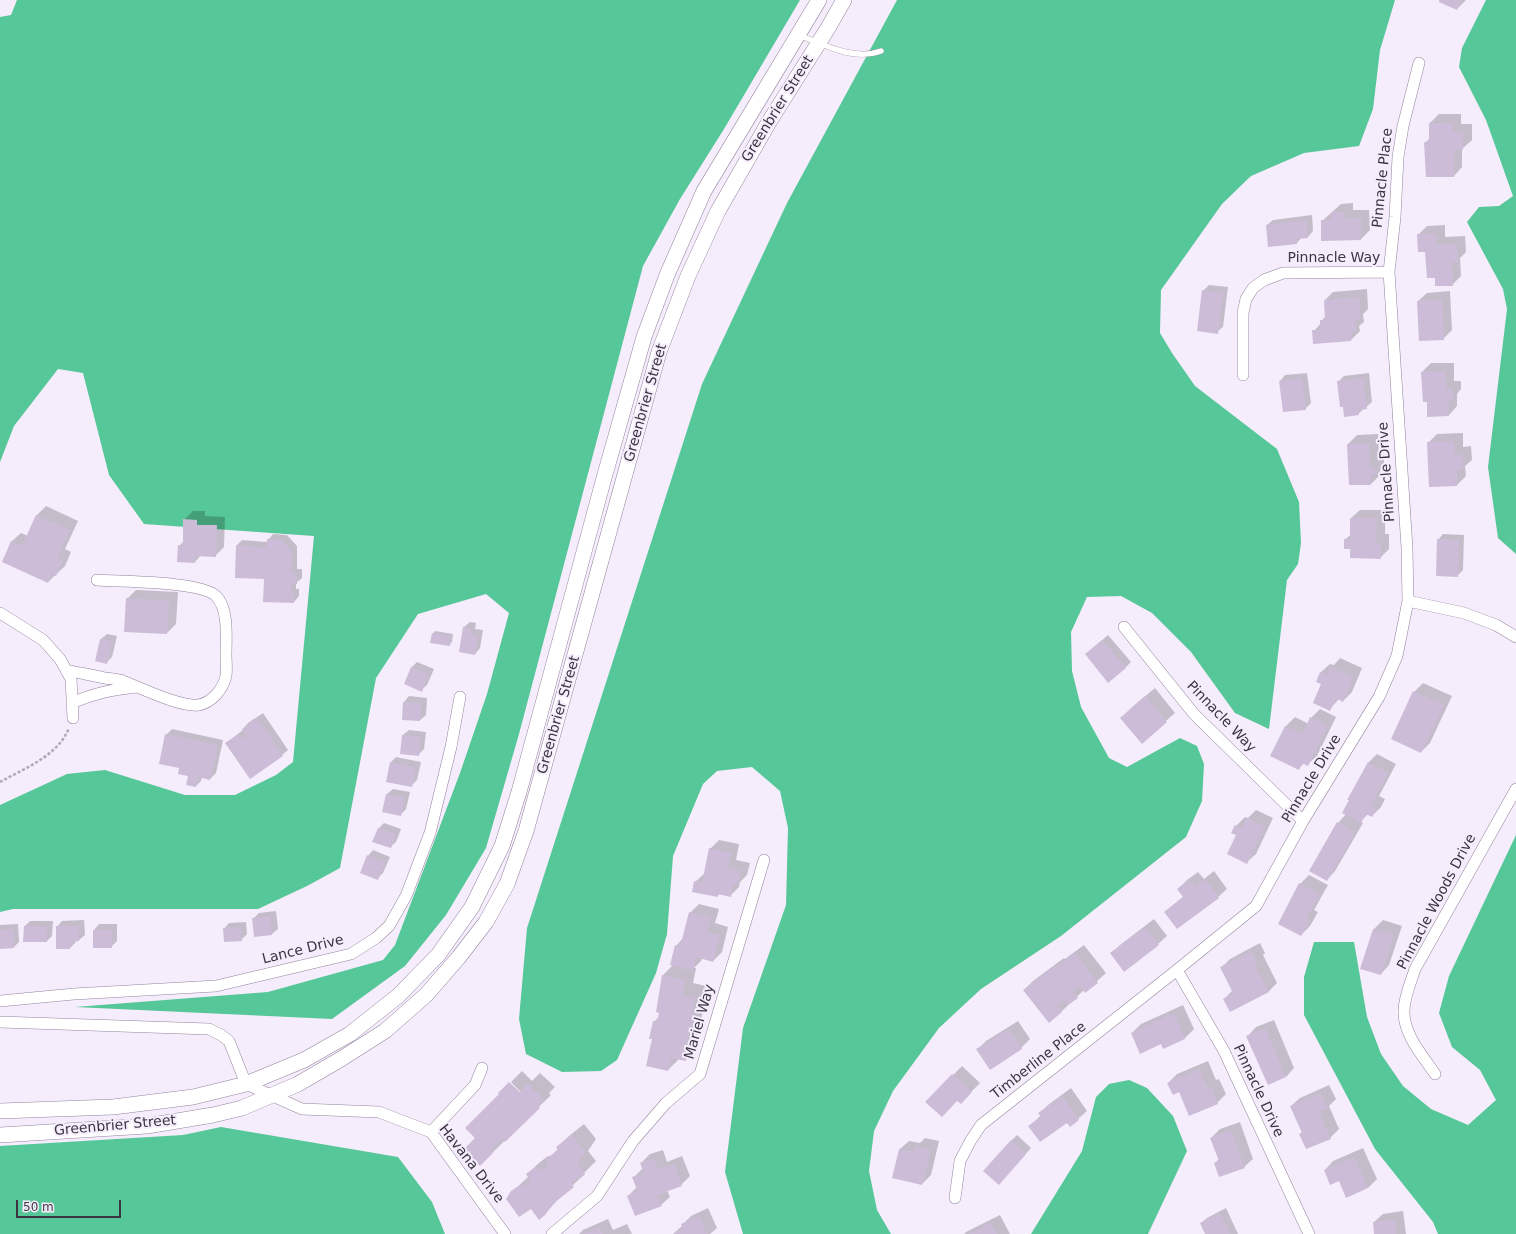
<!DOCTYPE html>
<style>
body{margin:0}
#map{position:relative;width:1516px;height:1234px;overflow:hidden;background:#f5ecfc;font-family:"DejaVu Sans",sans-serif}
canvas{display:block}
.scale{position:absolute;left:16px;top:1200px;width:105px;height:18px;box-sizing:border-box;border:2px solid #3b353f;border-top:0;padding-left:5px;font-size:12px;line-height:14px;white-space:nowrap;color:#3b353f;-webkit-text-stroke:3px #f5ecfc;paint-order:stroke}
</style>
<div id="map">
<canvas width="1516" height="1234"></canvas>
<div class="scale">50 m</div>
</div>
<script>
const c = document.querySelector('canvas').getContext('2d');
c.lineJoin = 'round';
function paint(path, color) { c.fillStyle = color; c.fill(path, 'evenodd'); }
function trace(path, color, width, dash) { c.strokeStyle = color; c.lineWidth = width; c.lineCap = dash ? 'butt' : 'round'; c.setLineDash(dash || []); c.stroke(path); }
function write(font, color, halo, rows, align = 'center') {
  c.font = font + ' "DejaVu Sans",sans-serif'; c.lineWidth = 4; c.setLineDash([]); c.textBaseline = 'middle'; c.strokeStyle = halo; c.fillStyle = color; for (const [text, x, y, turn = 0] of rows) {
    c.save(); c.translate(x, y); c.rotate((+turn || 0) * Math.PI / 180); c.textAlign = isNaN(turn) ? turn : align; if (halo) c.strokeText(text, 0, 0); c.fillText(text, 0, 0); c.restore();
  }
}
const forest = new Path2D(`
 M17 0H800L724 129 680 199 643 266 519 734 486 848 446 915 405 966 332 1019 75 1007 268 992 383 960 395 945 460 773 487 694 509 613 486 594 418 614 376 678 340 868 307 886 258 909H13L0 912V805L67 774 105 770 185 795H235L276 775 293 762 314 536 144 524 109 475 83 373 58 369 14 426 0 462V17L11 15Z
 M897 0H1395L1380 50 1373 109 1359 146 1304 153 1251 176 1222 204 1161 290 1160 333 1172 353 1195 386 1277 449 1299 502 1301 543 1298 564 1287 580 1269 729 1235 713 1191 652 1152 613 1121 596 1087 597 1071 632 1072 671 1081 707 1109 758 1127 767 1180 738 1197 746 1204 764 1202 801 1186 837 1061 936 981 989 939 1028 893 1091 874 1131 869 1171 877 1210 891 1234H743L725 1172 743 1028 786 905 788 828 780 791 752 767 717 771 703 784 673 856 667 934 656 973 617 1060 601 1071 562 1072 526 1054 519 1019 527 928 702 384 787 203Z
 M1486 0H1516V554L1498 538 1488 467 1507 309 1503 289 1467 222 1479 207 1499 206 1513 196 1486 120 1459 67 1462 48Z
 M1516 835V1234H1438L1433 1222 1375 1149 1304 1015V977L1314 942H1354L1367 1017 1381 1054 1403 1086 1431 1109 1468 1125 1496 1100 1480 1070 1452 1047 1439 1013 1449 976Z
 M1129 1080 1147 1088 1173 1116 1187 1151 1148 1234H1031L1082 1151 1096 1097 1109 1084Z
 M221 1127 398 1157 432 1202 445 1234H0V1146L183 1135Z`);
const shadow = new Path2D(`
 M1440 0H1466L1457 9Z
 M1439 114H1461V124H1472V140L1462 149V167L1454 176 1425 143 1430 138V123Z
 M1353 203V210H1369L1370 230 1361 239 1322 221 1341 204Z
 M1312 215 1313 231 1308 237H1302L1297 243 1267 225 1273 220Z
 M1445 225V237L1465 236 1466 252 1460 258 1461 276 1452 285 1435 276 1418 235 1427 226Z
 M1209 285 1228 287 1223 327 1217 332 1203 291Z
 M1367 289 1368 309 1363 314 1364 322 1359 326 1360 331 1351 340 1314 331 1321 323V321L1326 316 1325 300 1333 292Z
 M1450 291 1452 330 1443 339 1418 301 1427 293Z
 M1431 363H1454V381H1461V389L1457 394V406L1449 415 1428 401 1422 372Z
 M1307 373 1311 403 1305 409 1280 381 1285 375Z
 M1369 373 1372 402 1358 414 1344 406 1338 382 1344 376Z
 M1463 433V447L1471 446 1472 460 1465 466 1466 476 1457 485 1428 443 1437 434Z
 M1378 434 1379 459H1384V465L1380 470V475L1371 484H1350L1348 444 1357 435Z
 M46 506 78 521 65 549 71 552 65 566 48 582 3 561 12 541 21 533 28 536 37 515Z
 M1360 510H1385V534H1389V549L1380 558 1345 540 1351 534V518Z
 M193 511H205V516L225 517 224 547 215 556 201 555 195 562 179 546 184 541V520Z
 M273 534 287 535 297 546V569H302V578L296 583V589H299V596L294 602 265 578 237 545 242 540 267 542 268 540Z
 M1443 534 1464 535 1463 570 1457 576 1438 540Z
 M136 590 178 592 176 624 167 633 127 599Z
 M470 622 476 623 475 629 483 630 480 648 475 654 464 627Z
 M435 631 453 634 452 642 449 645 433 634Z
 M107 634 117 636 112 657 107 662 96 660 101 639Z
 M1108 635 1131 662 1125 668 1092 649Z
 M1340 658 1362 668 1352 692 1343 701 1339 699 1330 709 1323 684 1317 681 1321 672 1330 664 1334 665Z
 M417 662 434 669 427 685 421 690 411 668Z
 M1423 683 1452 696 1430 743 1421 752 1414 692Z
 M1155 688 1175 713 1142 742 1130 709Z
 M409 696 427 698 426 715 420 720H403L404 702Z
 M1320 709 1336 717 1317 756 1308 764 1304 763 1298 769 1272 756 1286 726 1295 717 1309 724 1311 718Z
 M263 713 288 750 282 755 226 743 243 730V729L248 723Z
 M172 729 223 740 216 773 210 779 202 777 201 781 196 786 189 775 181 768 166 735Z
 M409 730 426 732 424 749 418 755 403 735Z
 M1377 754 1396 764 1379 796 1385 799 1381 807 1372 816 1368 814 1360 822 1363 823 1335 871 1327 880 1338 823 1346 814 1368 763Z
 M396 757 421 762 417 780 411 786 391 762Z
 M393 789 410 792 406 809 400 815 384 811 387 794Z
 M1256 810 1273 818 1256 854 1247 862 1238 835 1236 826 1245 817 1248 818Z
 M384 823 401 829 396 842 390 847 378 829Z
 M719 840 739 844 736 860 750 863 747 875 740 882 739 887 730 896 720 894 717 896 695 882 705 873 710 849Z
 M373 850 390 857 383 873 378 878 368 856Z
 M1214 871 1227 889 1218 897 1165 912 1184 896 1178 889 1187 880 1198 872 1204 879Z
 M1309 875 1328 885 1314 910 1318 912 1310 926 1301 935 1300 884Z
 M699 904 719 909 715 923 728 927 722 952 713 961 702 958 701 961 694 968H696L693 983 706 986 703 1002 705 1003 697 1036H700L697 1048 685 1060 679 1059 668 1070 653 1038 654 1022 660 1016 663 975 673 965 676 946 683 938 690 913Z
 M276 911 278 929 272 934 253 919 259 913Z
 M1154 919 1167 936 1158 944 1112 953 1120 945Z
 M84 920 85 935 79 940 75 941 76 942 70 948 57 927 62 921Z
 M1383 920 1402 926 1389 965 1381 974 1362 968 1374 929Z
 M30 921H53L52 936 47 941 25 926Z
 M246 922 247 934 241 940 224 929 229 923Z
 M18 924 19 942 14 947 0 946V925Z
 M99 924H117V941L111 947 94 930Z
 M1260 943 1265 953 1263 955 1277 983 1268 992 1224 999 1233 990 1221 968 1230 959Z
 M1084 945 1106 973 1085 992 1084 990 1062 1011 1049 1021 1024 990 1033 981 1064 958 1065 959Z
 M1183 1005 1194 1029 1185 1038 1163 1048 1161 1043 1132 1033 1141 1024Z
 M1274 1020 1294 1068 1286 1077 1248 1036 1256 1027Z
 M1018 1021 1030 1039 1021 1048 990 1068 978 1049 986 1041Z
 M1208 1061 1216 1080 1219 1079 1226 1094 1217 1103 1179 1091 1168 1083 1177 1074Z
 M962 1066 980 1083 969 1094 957 1100 927 1102Z
 M522 1071 532 1081 540 1073 555 1087 549 1093 551 1095 480 1165 476 1138 501 1094 523 1096 524 1095 511 1082Z
 M1329 1085 1336 1099 1329 1106 1339 1129 1330 1138 1300 1134 1302 1132 1291 1106 1300 1098Z
 M1071 1088 1087 1111 1078 1119 1030 1126 1041 1115 1040 1113 1048 1105Z
 M1240 1122 1253 1159 1244 1167 1215 1163 1219 1159 1211 1138 1220 1129Z
 M584 1124 596 1139 588 1151 596 1161 584 1173 585 1174 561 1196 545 1214 531 1207 512 1192 529 1176 527 1174 539 1163 548 1156 550 1157 558 1149 557 1147 569 1136Z
 M1017 1135 1031 1148 1004 1178 1011 1141Z
 M925 1138 939 1141 931 1175 922 1184 900 1149 909 1141 920 1143Z
 M1363 1148 1377 1179 1368 1188 1340 1180 1325 1170 1333 1161Z
 M663 1150 667 1162 682 1156 690 1176 681 1185 667 1190 670 1197 661 1205 628 1196 637 1187 634 1177 642 1169 641 1163 650 1154Z
 M708 1208 717 1228 710 1234H673L682 1226V1225L691 1216Z
 M1226 1208 1238 1234H1206L1201 1223 1207 1218Z
 M1403 1211 1406 1234H1375L1374 1222 1383 1214Z
 M1000 1215 1010 1234H964L966 1232Z
 M608 1219 613 1230 627 1224 632 1234H579L583 1230Z`);
const building = new Path2D(`
 M1439 0H1461L1457 10 1439 2Z
 M1429 123H1453V132H1463V150H1454V177H1426L1424 142H1429Z
 M1331 212H1344L1345 219 1361 218V240L1321 241V220H1331Z
 M1306 220 1308 238 1296 239 1297 244 1268 247 1266 225Z
 M1417 234H1436L1437 245 1457 244 1458 262H1452L1453 286H1435V278H1427L1425 252H1418Z
 M1202 290 1223 293 1218 334 1197 331Z
 M1359 297 1360 319H1355L1356 332H1351V341L1313 344 1312 330H1320V320H1325L1324 300Z
 M1442 300 1444 340 1419 341 1417 301Z
 M1445 371 1446 389H1453V399H1449V416L1427 417V402H1423L1421 372Z
 M1302 378 1306 410 1283 412 1279 381Z
 M1363 378 1367 409 1358 410 1359 415 1344 417 1343 407H1340L1337 381Z
 M1454 441 1455 455H1463V470H1457V486L1429 487 1427 442Z
 M1369 443 1370 467H1375L1376 475H1371V485H1349L1347 444Z
 M36 515 70 530 57 558 63 561 56 576 52 574 48 583 2 562 11 541 22 546Z
 M1350 518H1377L1376 543H1381V559L1350 558V549H1344V539H1350Z
 M183 519 197 520V525H217L216 557 195 556V563L177 562 178 545 183 546Z
 M267 539 282 540 292 552 291 574H297V584H291V594H294V603L263 602 264 579 235 578 236 545 266 548Z
 M1437 539 1459 540 1458 577 1436 576Z
 M126 598 169 601 167 634 124 632Z
 M463 627 471 628 470 634 478 636 475 655 459 652Z
 M432 633 451 636 450 646 430 643Z
 M100 639 112 642 107 664 95 661Z
 M1102 640 1126 668 1108 683 1085 654Z
 M411 667 429 674 422 692 404 684Z
 M1331 667 1354 677 1343 702 1336 698 1330 711 1313 703 1321 684 1316 682 1320 672 1327 675Z
 M1413 691 1444 705 1421 753 1391 739Z
 M1145 696 1167 722 1142 744 1120 718Z
 M403 702 421 703 420 721 402 720Z
 M1310 717 1328 726 1308 766 1302 763 1299 770 1270 756 1285 726 1303 734Z
 M257 718 283 756 250 779 225 743 239 734 243 739 247 736 242 729Z
 M165 734 218 745 210 780 198 777 196 787 186 785 188 776 178 774 179 768 159 764Z
 M402 735 421 737 419 756 400 754Z
 M390 762 416 768 412 787 386 782Z
 M1368 762 1388 773 1371 805 1377 808 1372 817 1366 814 1361 823 1342 813 1349 800H1347Z
 M386 794 405 798 401 816 382 812Z
 M1247 818 1265 827 1247 864 1227 854 1236 835 1231 833 1235 825 1242 828Z
 M1337 822 1355 832 1327 881 1309 871Z
 M378 828 396 835 391 848 372 842Z
 M709 848 731 853 728 868 741 871 738 885 733 884 731 897 718 894V897L692 892 694 881 702 883Z
 M367 855 385 862 378 880 360 873Z
 M1205 879 1219 898 1177 929 1164 912 1183 897 1177 889 1189 880 1195 887Z
 M1299 883 1320 894 1306 919 1310 921 1301 936 1278 924Z
 M689 912 711 918 707 932 720 935 713 962 696 957 693 971 670 965 675 945 680 947Z
 M270 916 272 935 254 937 252 918Z
 M24 926H47V942H23Z
 M56 926H79V941L70 942V949H56Z
 M241 927 242 941 224 942 223 928Z
 M1145 927 1159 945 1124 972 1110 953Z
 M13 929 14 948 0 949V930Z
 M1373 929 1394 935 1381 975 1360 969Z
 M93 930H112V948H93Z
 M1251 951 1257 962 1254 964 1269 992 1230 1012 1223 999 1233 993 1220 967Z
 M1075 953 1098 983 1085 993 1080 986 1073 992 1078 998 1068 1005 1063 1000 1057 1005 1062 1012 1049 1023 1023 990 1055 966 1056 967Z
 M662 975 685 980 682 995 695 998 692 1014H694L686 1047 688 1048 686 1061 671 1058 668 1071 646 1066 652 1039H649L653 1021 657 1022 659 1013 656 1012Z
 M1174 1013 1185 1039 1163 1049 1161 1044 1140 1054 1131 1033Z
 M1265 1028 1286 1077 1268 1085 1246 1036Z
 M1009 1029 1022 1049 990 1070 976 1049Z
 M1199 1069 1208 1088 1211 1087 1218 1104 1189 1116 1179 1092 1173 1095 1167 1083Z
 M952 1074 972 1092 961 1104 957 1101 942 1117 925 1102Z
 M509 1082 520 1092 528 1084 544 1100 538 1106 540 1108 505 1142 502 1139 491 1150 493 1153 480 1166 463 1150 475 1138 465 1128 499 1094 498 1093Z
 M1321 1093 1328 1108 1319 1112 1331 1139 1306 1149 1299 1134 1302 1133 1290 1106Z
 M1062 1096 1079 1120 1070 1127 1067 1123 1040 1142 1028 1126 1041 1117 1038 1113Z
 M1231 1130 1245 1168 1219 1177 1214 1163 1219 1161 1210 1138Z
 M572 1135 585 1152 577 1164 585 1174 571 1183 574 1187 553 1204 545 1215 539 1220 531 1209 519 1217 506 1199 511 1191 520 1185 523 1187 531 1181 526 1174 536 1167 541 1171 548 1166 546 1159 558 1150 556 1147Z
 M1011 1140 1026 1154 999 1185 983 1171Z
 M915 1146 931 1150 922 1185 892 1178 899 1149 914 1152Z
 M1354 1157 1368 1188 1346 1198 1339 1181 1330 1185 1324 1170Z
 M654 1158 658 1170 674 1164 682 1186 657 1195 662 1206 635 1216 627 1196 638 1192 632 1177 644 1173 640 1163Z
 M1220 1213 1230 1234H1205L1200 1223Z
 M699 1216 707 1234H675V1232L683 1229 681 1224Z
 M1395 1220 1396 1234H1374L1373 1222Z
 M991 1223 997 1234H969Z
 M599 1227 603 1234H584Z`);
const path = new Path2D(`
 M0 782C25 768 58 756 69 728`);
const lane = new Path2D(`
 M799 35C824 45 854 61 881 51`);
const street = new Path2D(`
 M1243 375V313L1246 299 1253 288 1264 280 1283 273 1389 272
 M1408 601 1464 613 1496 625 1516 637
 M0 613 43 640 60 659 71 679 73 718
 M1124 627 1194 714 1303 821
 M66 670C79 673 92 675 105 678 111 679 118 679 123 681 141 688 180 707 198 705 212 703 223 689 226 676 227 669 226 661 226 655 226 638 229 609 216 596 201 581 121 582 97 580
 M72 703C95 693 111 690 136 687
 M0 1001 74 994 216 986 351 954 376 938 389 926 406 896 430 833 451 747 460 697
 M0 1022 209 1029 221 1035 229 1041 246 1084 302 1109 379 1112 431 1132 505 1234
 M1435 1074C1423 1056 1403 1034 1404 1011 1404 997 1411 982 1415 969L1516 789
 M431 1132 475 1085 482 1068
 M955 1198 960 1161 971 1140 981 1125 1177 970
 M552 1234 597 1196 633 1141 666 1103 700 1074 764 860
 M1309 1234 1224 1051 1177 970 1256 906 1303 821 1379 697 1397 656 1408 601 1407 548 1389 272 1395 217 1398 157 1403 126 1419 63`);
const secondary = new Path2D(`
 M0 1111 113 1107 193 1097 246 1084 304 1060 350 1034 398 996 438 955 472 907 502 846 519 792 604 478 644 337 667 275 704 191 819 0
 M0 1135 147 1126 213 1115 242 1108 298 1084 341 1059 385 1031 426 995 459 957 486 922 507 884 526 831 659 352 688 276 718 211 769 122 828 28 844 0`);
const streetNames = [
 ["Greenbrier Street",778,109,-58],
 ["Pinnacle Place",1383,178,-84],
 ["Pinnacle Way",1334,258],
 ["Greenbrier Street",646,403,-74],
 ["Pinnacle Drive",1387,472,-94],
 ["Greenbrier Street",559,715,-74],
 ["Pinnacle Way",1221,717,46],
 ["Pinnacle Drive",1312,779,-59],
 ["Pinnacle Woods Drive",1437,902,-62],
 ["Lance Drive",303,950,-14],
 ["Mariel Way",700,1022,-74],
 ["Timberline Place",1039,1061,-38],
 ["Pinnacle Drive",1258,1091,65],
 ["Greenbrier Street",115,1126,-5],
 ["Havana Drive",471,1164,52]
];
paint(forest, '#56c798');
paint(shadow, '#0003');
paint(building, '#ccbcd7');
trace(lane, '#93849d', 6);
trace(street, '#93849d', 12);
trace(secondary, '#93849d', 16);
trace(path, '#b1a9b7', 2.5, [3, 2]);
trace(lane, '#fff', 5.5);
trace(street, '#fff', 11);
trace(secondary, '#fff', 15);
write('14px', '#3b353f', '#f5ecfc', streetNames);
</script>
